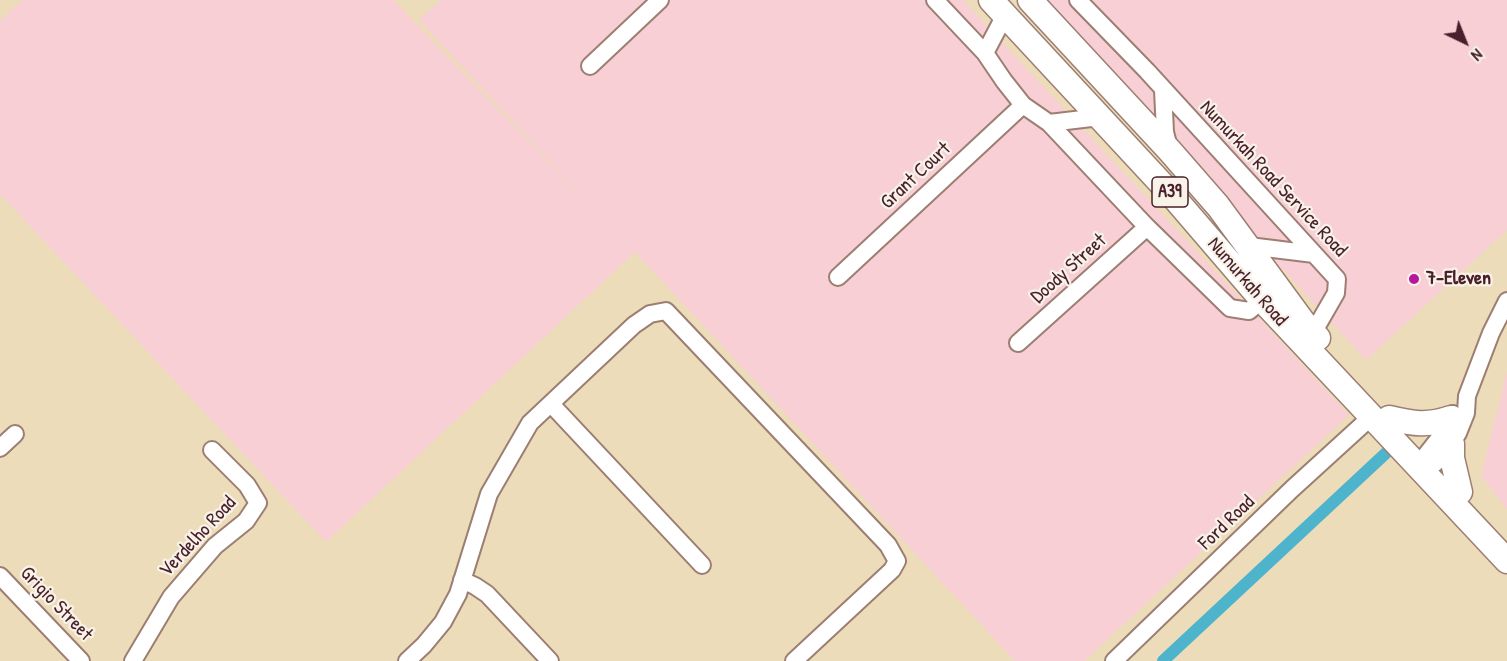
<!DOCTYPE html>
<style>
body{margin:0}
#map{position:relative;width:1507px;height:661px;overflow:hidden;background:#eddcba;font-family:"Patrick Hand",sans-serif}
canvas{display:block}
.north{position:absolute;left:1435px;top:12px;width:60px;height:60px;-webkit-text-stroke:4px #f7f3e8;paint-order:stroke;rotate:137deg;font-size:16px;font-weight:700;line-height:24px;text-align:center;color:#4a1f2b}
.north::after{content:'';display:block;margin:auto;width:21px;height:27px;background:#4a1f2b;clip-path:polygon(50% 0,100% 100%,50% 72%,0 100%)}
</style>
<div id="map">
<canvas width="1507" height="661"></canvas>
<div class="north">N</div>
</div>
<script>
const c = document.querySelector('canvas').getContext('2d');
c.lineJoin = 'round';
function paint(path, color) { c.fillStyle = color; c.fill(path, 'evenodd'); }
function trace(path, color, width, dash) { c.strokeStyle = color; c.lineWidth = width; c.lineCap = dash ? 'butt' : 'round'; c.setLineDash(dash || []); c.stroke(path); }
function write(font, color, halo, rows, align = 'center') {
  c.font = font + ' "Patrick Hand",sans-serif'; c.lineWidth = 4.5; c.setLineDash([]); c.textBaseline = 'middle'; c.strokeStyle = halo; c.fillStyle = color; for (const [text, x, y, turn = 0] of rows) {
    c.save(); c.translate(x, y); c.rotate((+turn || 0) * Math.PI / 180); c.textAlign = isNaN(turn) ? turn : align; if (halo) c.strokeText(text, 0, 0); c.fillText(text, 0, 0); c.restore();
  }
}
const built = new Path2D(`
 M23 0H393L594 209 419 20 441 0H963L1349 415 1084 661H1015L635 252 326 542 0 194V21Z
 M1035 0H1507V230L1366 360Z
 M1507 372V509L1481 476Z`);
const canal = new Path2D(`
 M1163 661 1386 453`);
const minor = new Path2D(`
 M935 0 985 53 1004 81 1023 105 1049 123 1147 227 1230 308 1249 311 1262 300
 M1078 0 1147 71 1337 279 1336 293 1313 333
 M985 53 1005 15
 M590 66 660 0
 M1163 90 1165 132 1169 148
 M1049 123 1100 117
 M1249 246 1314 254
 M838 277 1023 105
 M1018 343 1147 227
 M551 404 702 565
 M0 448 15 434
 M1426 455 1445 431 1453 414
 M1434 464 1446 453 1458 433 1466 413 1467 396 1491 333 1507 301
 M0 576 81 661
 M462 580 475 586 487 594 550 661
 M133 661 171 597 215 546 246 521 258 503 247 485 212 450
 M407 661 424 645 443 622 458 594 489 494 530 423 634 325 650 314 666 311 888 545 897 561 892 570 794 661
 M1114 661 1292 489 1371 417`);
const highway = new Path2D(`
 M991 0 1171 194 1262 300 1507 561
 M1030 0 1170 151 1218 206 1304 323 1318 338
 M1389 418C1414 424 1427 426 1451 418
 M1452 444V458L1460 492`);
const markers = [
 [1414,279,6,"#b5179e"]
];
const shields = [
 [1170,192,36]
];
const shieldNames = [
 ["A39",1170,192]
];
const streetNames = [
 ["Grant Court",916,176,-43],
 ["Numurkah Road Service Road",1273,179,47],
 ["Doody Street",1069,269,-42],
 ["Numurkah Road",1247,282,49],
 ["Ford Road",1227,523,-44],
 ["Verdelho Road",198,537,-47],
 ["Grigio Street",56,604,46]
];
const poiNames = [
 ["7-Eleven",1426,279]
];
paint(built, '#f7cfd4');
trace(canal, '#4eb4cc', 12);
trace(minor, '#9c7e72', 20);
trace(highway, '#9c7e72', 27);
trace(minor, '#fff', 16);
trace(highway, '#fff', 24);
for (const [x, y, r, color] of markers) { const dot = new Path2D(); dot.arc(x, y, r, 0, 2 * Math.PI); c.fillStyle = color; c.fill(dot); trace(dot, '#f7f3e8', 2); }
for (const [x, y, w] of shields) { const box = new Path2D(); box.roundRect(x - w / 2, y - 15, w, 30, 4.5); c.fillStyle = '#f7f3e8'; c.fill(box); trace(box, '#4a1f2b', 1.5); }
write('bold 18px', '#4a1f2b', null, shieldNames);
write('20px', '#4a1f2b', '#f7f3e8', streetNames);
write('bold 20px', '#4a1f2b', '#f7f3e8', poiNames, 'left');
</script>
